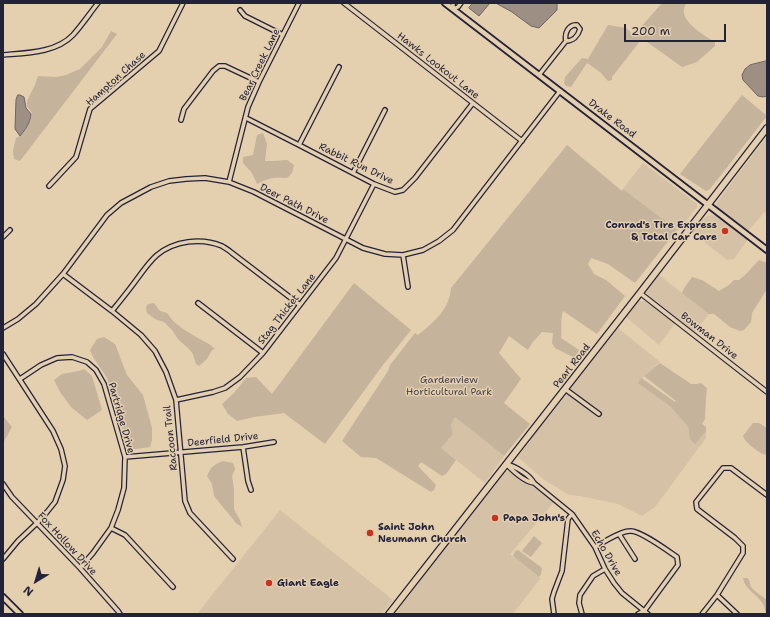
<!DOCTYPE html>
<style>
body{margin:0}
#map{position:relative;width:770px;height:617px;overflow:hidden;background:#e4cfae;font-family:"Shantell Sans",sans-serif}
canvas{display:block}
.frame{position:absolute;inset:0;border:4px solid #22223b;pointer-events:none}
.north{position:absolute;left:16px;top:561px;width:40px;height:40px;-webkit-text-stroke:3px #e4cfae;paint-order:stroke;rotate:218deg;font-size:11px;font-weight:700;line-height:16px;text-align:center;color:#22223b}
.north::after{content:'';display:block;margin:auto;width:14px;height:18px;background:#22223b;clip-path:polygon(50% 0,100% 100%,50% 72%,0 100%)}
.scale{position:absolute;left:624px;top:24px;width:102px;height:18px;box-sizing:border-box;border:2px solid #22223b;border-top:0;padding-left:5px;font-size:12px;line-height:14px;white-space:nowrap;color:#22223b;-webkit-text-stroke:3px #e4cfae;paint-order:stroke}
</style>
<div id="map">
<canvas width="770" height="617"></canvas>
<div class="frame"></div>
<div class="north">N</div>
<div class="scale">200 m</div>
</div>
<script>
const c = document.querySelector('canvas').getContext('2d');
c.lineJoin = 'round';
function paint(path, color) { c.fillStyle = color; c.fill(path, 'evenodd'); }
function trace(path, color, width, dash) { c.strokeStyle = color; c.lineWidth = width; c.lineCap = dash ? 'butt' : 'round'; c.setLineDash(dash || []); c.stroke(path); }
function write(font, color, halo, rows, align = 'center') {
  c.font = font + ' "Shantell Sans",sans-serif'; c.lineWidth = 3; c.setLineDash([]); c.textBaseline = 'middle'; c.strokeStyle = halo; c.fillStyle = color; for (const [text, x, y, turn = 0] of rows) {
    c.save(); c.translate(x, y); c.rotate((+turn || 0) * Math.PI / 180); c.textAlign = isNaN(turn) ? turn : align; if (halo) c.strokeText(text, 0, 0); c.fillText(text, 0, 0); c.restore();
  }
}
const built = new Path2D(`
 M767 136V214L764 212 758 220 751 227 748 231 717 207 716 205 717 202Z
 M643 163 697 204V207L678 231 623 189Z
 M710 215 717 216 721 218 748 239 734 259 727 260 692 232 704 218Z
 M659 275 709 314 694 333 648 298 646 294V291Z
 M639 301H645L675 323 659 345 625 316Z
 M618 328 660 362 642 378 675 403 706 427V438L655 507 642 516 618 504 580 496 569 495 543 479 518 457 540 427 571 389V387Z
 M455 417 504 456 485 483 441 448 453 434 451 425Z
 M507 471 512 472 554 502 510 554 541 579 539 580 513 614H395L487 491 490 492 501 476Z
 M280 510 393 600 382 614H197Z`);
const green = new Path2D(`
 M662 3H686C685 6 683 10 684 13 686 25 705 36 715 42V46L697 62 682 67 647 42 641 40 612 77V80L608 81 600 72 587 63 571 87 566 86 564 83 565 77 582 58 588 59 608 25 626 28 634 35Z
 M111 31 117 34 20 161 14 159 13 151 16 138C25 135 30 122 32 113L27 106V101L35 85 38 76 56 77 66 75 80 69 102 47Z
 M742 95 767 116 710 189 706 191 680 174Z
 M263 133 267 144 265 161H274L287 160 294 165 292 173 287 178C273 177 269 178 257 184L252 173 243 163V157L253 155 257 135Z
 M567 145 622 191 623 189 677 230 635 283 608 264 591 258 588 264 594 274 606 280 625 296 597 334 563 311C560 320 562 328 561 338L579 350 575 358 555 348 552 343 553 333 542 332 532 343 528 350 509 336 499 353 521 379 504 403 530 424 504 456 455 417 451 425 453 434 441 448 456 460 446 474 442 476 421 462 418 466 436 485 434 490 431 492 376 458 361 457 342 441 388 371 390 365 415 333 418 335C433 323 450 309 451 288Z
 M759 260 767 263V289L752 313 751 322 744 330 740 331 730 327 714 314H709L682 293C684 287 689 282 692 277L702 280 719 291 729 285 734 280H739L746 274Z
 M354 283 411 330 383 365 325 444 284 413 254 417 237 421 228 414 222 404 234 393 246 378 256 377 272 394Z
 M154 303 160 311 167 313 173 321 183 329 196 337 209 344 215 349 212 350 207 359 199 366 196 364 193 354 189 349 178 339 172 330 164 322 155 319 147 313 146 307 148 304Z
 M104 337 115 344 127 375 143 395 152 428V440L150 447 129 450 107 378 93 357 90 350 97 339Z
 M660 363 691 384H697L701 383 707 388 706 397 705 419 702 424 706 427V431L695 444 690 439 689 434V429L686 424 670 406 638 383 641 378 675 402 676 401 644 376Z
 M84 369 92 376 102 410 87 420 71 407 60 392 54 380 62 374 79 371Z
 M3 416 12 427 3 443Z
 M753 423H759L767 428V451L765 455C758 452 745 443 743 436Z
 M223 461 233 463 235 469 232 476 234 489V509L240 520 242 527 236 523 214 496 212 484 207 476C211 467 213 465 223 461Z
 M534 536 542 543 531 557 522 551Z
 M518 550 542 568 541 574 539 577 513 556 515 551Z
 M743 578H747C751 581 749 583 751 587 754 591 763 597 767 600V614H766C765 611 765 607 763 604 757 594 745 590 743 578Z`);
const water = new Path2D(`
 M473 3H490L479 16 469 8Z
 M496 3H557V10L539 28 531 26 512 12Z
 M767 61V96L763 97 758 96 743 80 742 75 745 69 750 65Z
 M18 95H20L24 97 26 108 31 114C30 123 26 129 20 136L15 129 16 100Z`);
const minor = new Path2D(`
 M344 3 522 141
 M453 3V9L458 7 461 3
 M240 10 245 16 283 35
 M3 55C26 53 56 53 73 35 82 25 90 13 98 3
 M539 75 566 41C573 41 578 36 580 29L577 25C569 24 564 33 566 41
 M246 118 299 145 374 184 395 192 403 190 415 178 473 103
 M181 120 184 109 213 71 219 66H225L259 82
 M299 145 339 67
 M353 173 385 110
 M229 182 248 107 259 82 299 3
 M49 186 76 157 90 109 159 51 183 3
 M3 237 10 230
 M403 255 408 287
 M63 274 112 311 141 335 155 351 166 372 176 400 185 501 190 513 233 559
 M640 293 767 392
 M198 303 263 353
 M112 311C121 300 129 290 137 279 143 271 149 262 157 255 174 241 201 237 222 246 225 248 229 250 232 253L300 305
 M3 328 18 319 36 304 63 274 107 215 121 203 151 187 169 181 186 179 205 178 229 182 254 192 363 248 385 254 403 255 423 250 439 241 453 230 560 91
 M3 354 53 431 61 449 65 466 63 480 55 502 47 512 37 523 18 541 3 559
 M20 379 41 365 57 358 72 357 87 362 96 370 104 384 125 457 124 488 118 510 111 528 93 553 80 568
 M565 389 599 414
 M176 400 213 392 225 388 240 377 263 353 336 258 374 184
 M243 447 248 481 251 490
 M125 457 243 447 274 442
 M506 464C515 466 530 475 534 483L572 514 595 547 605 569 614 583 622 593 648 614
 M507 465C513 471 525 482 534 483
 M3 484 12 497 80 568 118 611 120 614
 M111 528 125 535 173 587
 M619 534 635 559
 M595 547C604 542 620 531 630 531 640 530 668 551 677 557L678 565 645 610 638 614
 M717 595 737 614
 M554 614 552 599 554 592 562 571 568 519 572 514
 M582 614 579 603 580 595 593 576 605 569
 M702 614 717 595 743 553V546L735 538 697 509 696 502 723 468H731L767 495`);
const tertiary = new Path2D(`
 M445 3 767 250
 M3 597 20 614`);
const primary = new Path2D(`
 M389 614 640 293 767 128`);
const markers = [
 [725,231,4,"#c8321e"],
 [495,518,4,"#c8321e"],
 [370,533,4,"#c8321e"],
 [269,583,4,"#c8321e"]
];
const streetNames = [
 ["Bear Creek Lane",260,65,-64],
 ["Hawks Lookout Lane",438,66,38],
 ["Hampton Chase",116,79,-42],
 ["Drake Road",612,119,37],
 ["Rabbit Run Drive",356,164,26],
 ["Deer Path Drive",294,204,27],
 ["Stag Thicket Lane",287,309,-52],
 ["Bowman Drive",709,336,38],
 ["Pearl Road",572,366,-52],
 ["Partridge Drive",121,418,74],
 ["Raccoon Trail",171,438,-96],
 ["Deerfield Drive",223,440,-6],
 ["Fox Hollow Drive",67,544,47],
 ["Echo Drive",606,553,60]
];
const poiNames = [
 ["Conrad's Tire Express",717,225,"right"],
 ["& Total Car Care",717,237,"right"],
 ["Papa John's",503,518],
 ["Saint John",378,527],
 ["Neumann Church",378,539],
 ["Giant Eagle",277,583]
];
const parkNames = [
 ["Gardenview",449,380],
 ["Horticultural Park",449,392]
];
paint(built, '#d5c1a5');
paint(green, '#c5b39b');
paint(water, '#9d8f84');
trace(water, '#6c6367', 1);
trace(minor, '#22223b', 6);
trace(tertiary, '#22223b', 8);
trace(primary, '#22223b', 8);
trace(minor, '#e4cfae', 3.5);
trace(tertiary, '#e4cfae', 4.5);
trace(primary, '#e4cfae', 5.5);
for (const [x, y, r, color] of markers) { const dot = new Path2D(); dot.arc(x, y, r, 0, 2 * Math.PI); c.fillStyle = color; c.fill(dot); trace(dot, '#e4cfae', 1.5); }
write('10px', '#22223b', '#e4cfae', streetNames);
write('bold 10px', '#22223b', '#e4cfae', poiNames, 'left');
write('10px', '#433f4e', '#e4cfae', parkNames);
</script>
